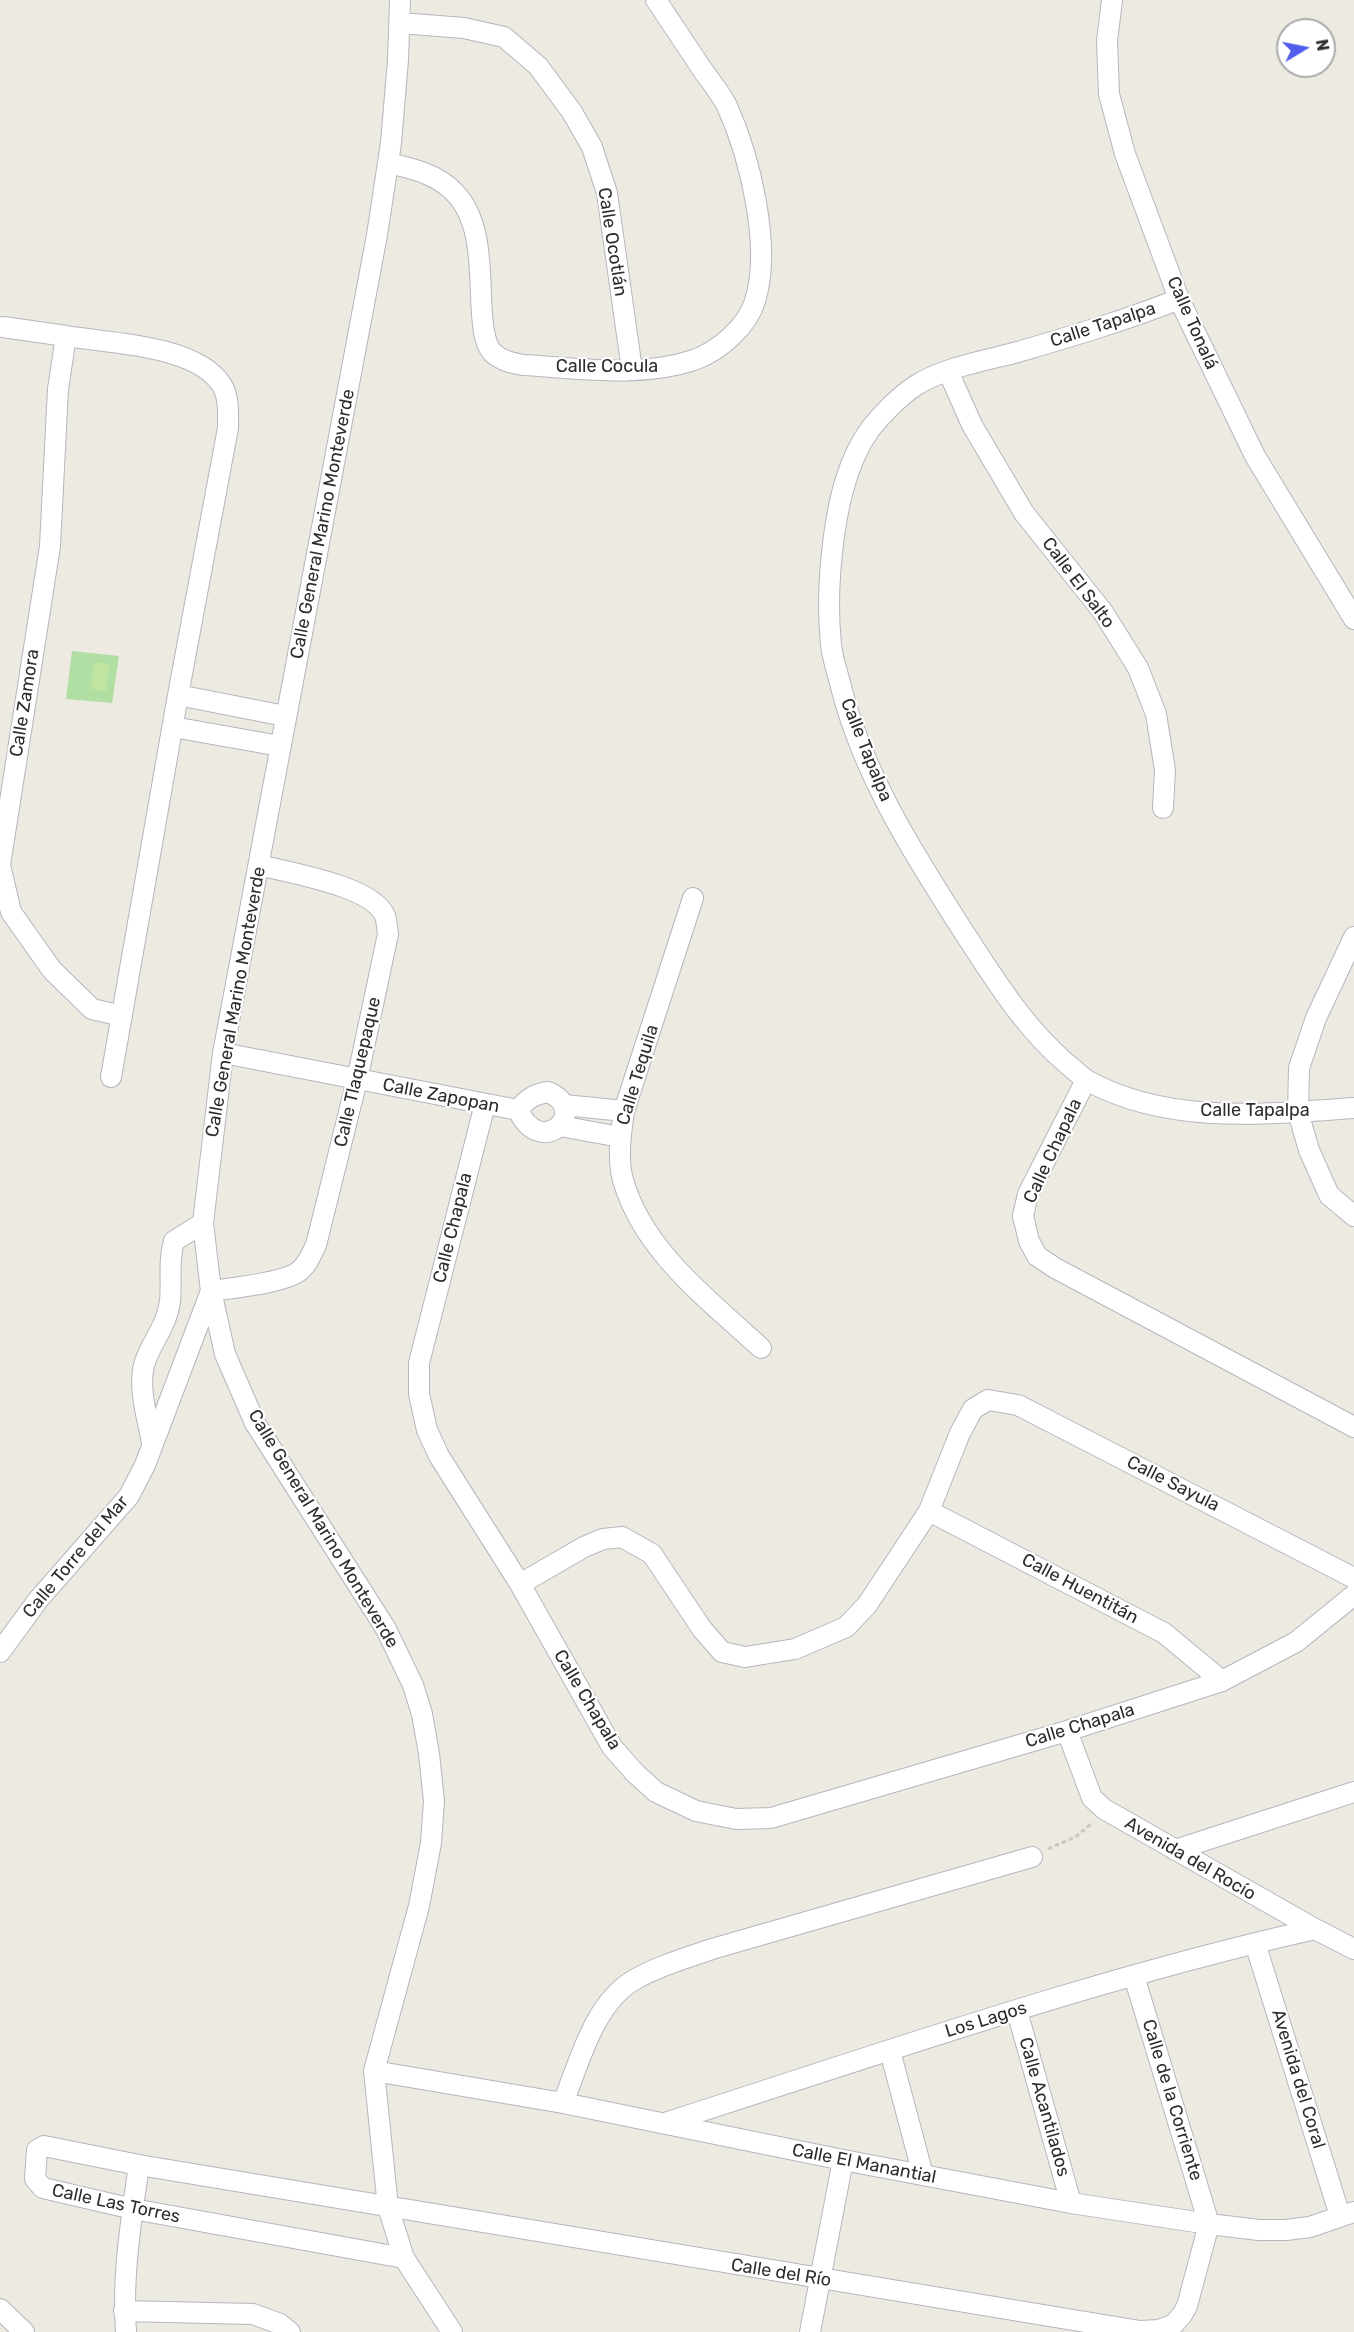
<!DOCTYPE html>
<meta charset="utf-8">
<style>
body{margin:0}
#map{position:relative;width:1354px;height:2332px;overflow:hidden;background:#edeae1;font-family:Rubik,sans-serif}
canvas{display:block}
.north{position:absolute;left:1276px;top:18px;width:60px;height:60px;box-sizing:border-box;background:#fff;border:2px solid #ababab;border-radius:50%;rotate:80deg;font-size:16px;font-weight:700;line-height:24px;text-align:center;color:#2d2d2d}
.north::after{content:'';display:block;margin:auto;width:21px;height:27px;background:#515deb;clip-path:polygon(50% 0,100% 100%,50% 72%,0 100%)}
</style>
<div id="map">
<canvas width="1354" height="2332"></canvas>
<div class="north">N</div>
</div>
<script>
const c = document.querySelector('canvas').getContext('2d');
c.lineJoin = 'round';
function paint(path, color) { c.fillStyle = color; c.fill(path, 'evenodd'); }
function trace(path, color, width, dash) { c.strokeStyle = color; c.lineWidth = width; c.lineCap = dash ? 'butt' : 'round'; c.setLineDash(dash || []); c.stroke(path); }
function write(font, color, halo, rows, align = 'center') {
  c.font = font + ' Rubik,sans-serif'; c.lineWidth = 4.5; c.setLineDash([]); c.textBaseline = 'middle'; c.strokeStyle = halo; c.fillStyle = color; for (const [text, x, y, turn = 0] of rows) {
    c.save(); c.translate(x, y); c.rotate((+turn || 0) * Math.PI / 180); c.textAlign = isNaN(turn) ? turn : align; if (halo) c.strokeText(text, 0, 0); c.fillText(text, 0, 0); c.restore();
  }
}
const green = new Path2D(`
 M72 651 119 656 112 703 66 699Z`);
const pitch = new Path2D(`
 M94 662 109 664 106 691 91 689Z`);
const path = new Path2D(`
 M1048 1849 1077 1836 1093 1822`);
const minor = new Path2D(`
 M400 0 398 60 391 143 377 235 223 1053 203 1223 211 1291 225 1354 255 1423 386 1629 413 1685 422 1714 429 1754 434 1801 431 1843 419 1906 374 2071 388 2207 404 2258 452 2332
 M1112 0 1107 41 1109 94 1125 154 1179 299 1255 456 1354 619
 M400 23 464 28 504 37 538 66 572 112 592 147 607 193 632 370
 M388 163C411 168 437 174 454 192 484 222 479 275 482 314 483 326 484 344 493 353 502 361 512 363 523 365 578 368 640 378 694 360 719 351 747 327 755 301 772 247 750 157 727 106 721 94 712 83 704 72 688 48 672 24 656 0
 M1179 299C1127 320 1072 336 1018 352 987 360 942 368 915 386 900 396 882 414 871 428 848 459 839 499 834 536 829 573 827 606 831 644 832 657 837 671 840 683 863 776 916 858 967 937 997 983 1025 1028 1067 1064 1074 1069 1081 1077 1088 1081 1169 1125 1265 1114 1354 1108
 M3 327 66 336
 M948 371 972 425 1024 513 1103 612 1138 668 1156 714 1165 770 1163 808
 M178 695 285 716
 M173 727 280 746
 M693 898 624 1111C621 1133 617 1159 623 1180 643 1251 709 1300 761 1348
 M1354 937 1316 1018 1299 1068 1298 1112 1309 1150 1329 1195 1354 1216
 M223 1053 518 1110
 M111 1077 178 695 228 428C228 412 230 393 218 380 190 345 109 343 66 336L58 389 50 546 0 865 11 912 52 970 92 1009 122 1016
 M1086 1080 1028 1194 1023 1216 1029 1241 1037 1256 1055 1268 1354 1427
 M548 1092C591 1110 542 1161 518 1110 527 1099 534 1094 548 1092Z
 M485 1104 419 1363V1394L427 1430 439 1456 520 1584 612 1747 635 1773 656 1792 696 1811 736 1819 771 1818 1067 1731 1222 1681 1296 1642 1354 1595
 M564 1105 624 1111
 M560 1126 620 1137
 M152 1443C148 1420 138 1389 144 1365 150 1343 167 1327 170 1301 172 1281 168 1261 174 1241L203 1223
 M929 1511 1164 1633 1222 1681
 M520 1584 584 1547 603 1539 622 1537 652 1554 702 1629 722 1652 745 1657 795 1649 846 1627 867 1605 929 1511 960 1433 973 1409 988 1400 1018 1405 1354 1578
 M0 1652 38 1600 129 1496 145 1465 211 1291C231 1288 283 1283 298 1272 307 1266 311 1255 316 1245L357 1080 388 934C387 929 387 921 385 916 373 886 290 873 259 865
 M1067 1731 1092 1798 1104 1809 1315 1929 1354 1949
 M1175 1850 1354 1792
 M1255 1943 1340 2216
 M1017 2011 1071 2203
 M890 2051 923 2175
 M374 2071 563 2103 843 2160 1071 2203 1209 2224 1259 2230H1286L1310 2227 1354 2212
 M563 2103C579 2063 594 2003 634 1980 658 1966 686 1958 712 1949L1032 1857
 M665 2123C880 2054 1094 1979 1315 1929
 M404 2258 133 2209 43 2188 35 2179 37 2150 44 2146 139 2165 1140 2331 1159 2330 1173 2325 1182 2315 1187 2306 1209 2224 1134 1976
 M0 2309 24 2332
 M124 2311 253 2314 280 2324 290 2332
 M126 2332C122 2276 131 2221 139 2165
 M810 2332 843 2160`);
const streetNames = [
 ["Calle Ocotlán",612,242,81],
 ["Calle Tonalá",1192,323,66],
 ["Calle Tapalpa",1103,325,-18],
 ["Calle Cocula",607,367],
 ["Calle General Marino Monteverde",323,524,-79],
 ["Calle El Salto",1078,583,53],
 ["Calle Zamora",25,703,-81],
 ["Calle Tapalpa",866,750,68],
 ["Calle General Marino Monteverde",236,1002,-80],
 ["Calle Tlaquepaque",358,1072,-77],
 ["Calle Tequila",638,1075,-73],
 ["Calle Zapopan",441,1096,11],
 ["Calle Tapalpa",1255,1111],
 ["Calle Chapala",1053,1151,-65],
 ["Calle Chapala",453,1228,-76],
 ["Calle Sayula",1173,1484,27],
 ["Calle General Marino Monteverde",323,1529,59],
 ["Calle Torre del Mar",76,1557,-50],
 ["Calle Huentitán",1080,1589,28],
 ["Calle Chapala",587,1700,59],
 ["Calle Chapala",1080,1726,-17],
 ["Avenida del Rocío",1190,1859,30],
 ["Los Lagos",986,2020,-17],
 ["Avenida del Coral",1298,2079,73],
 ["Calle de la Corriente",1172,2100,73],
 ["Calle Acantilados",1044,2107,74],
 ["Calle El Manantial",864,2164,11],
 ["Calle Las Torres",116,2204,12],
 ["Calle del Río",781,2273,9]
];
paint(green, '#b1dfa3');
paint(pitch, '#c0e5a0');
trace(minor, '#b5b6bf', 22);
trace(path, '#c8c8c8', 3, [4.5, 3]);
trace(minor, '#fff', 20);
write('18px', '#2d2d2d', '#fff', streetNames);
</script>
